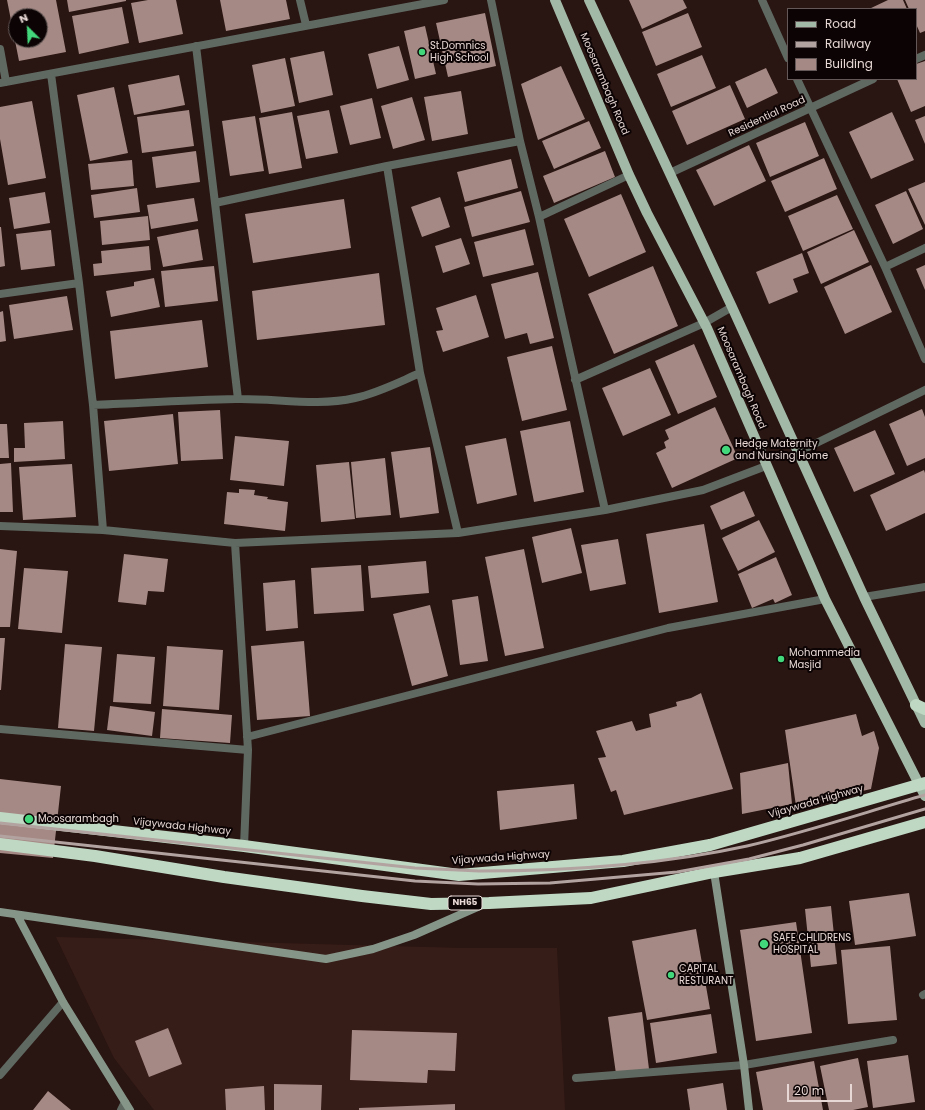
<!DOCTYPE html>
<style>
body{margin:0}
#map{position:relative;width:925px;height:1110px;overflow:hidden;background:#291512;font-family:Poppins,sans-serif}
canvas{display:block}
.legend{position:absolute;left:787px;top:8px;width:130px;height:72px;box-sizing:border-box;background:#0c0404;border:1px solid #645958;margin:0;padding:5px 7px;list-style:none;font-size:12px;color:#e7d8d5}
.legend li{display:flex;align-items:center;gap:8px;height:20px}
.legend b{width:20px;border:1px solid #645958}
.north{position:absolute;left:8px;top:8px;width:40px;height:40px;box-sizing:border-box;background:#0c0404;border:1px solid #645958;border-radius:50%;rotate:336deg;font-size:11px;font-weight:700;line-height:16px;text-align:center;color:#e7d8d5}
.north::after{content:'';display:block;margin:auto;width:14px;height:18px;background:#43d77b;clip-path:polygon(50% 0,100% 100%,50% 72%,0 100%)}
.scale{position:absolute;left:787px;top:1084px;width:65px;height:18px;box-sizing:border-box;border:2px solid #e7d8d5;border-top:0;padding-left:5px;font-size:12px;line-height:14px;white-space:nowrap;color:#e7d8d5;-webkit-text-stroke:3px #0c0404;paint-order:stroke}
</style>
<div id="map">
<canvas width="925" height="1110"></canvas>
<ul class="legend">
<li><b style="height:5px;background:#a3b9a7"></b>Road</li>
<li><b style="height:5px;background:#b3a3a0"></b>Railway</li>
<li><b style="height:11px;background:#a58984"></b>Building</li>
</ul>
<div class="north">N</div>
<div class="scale">20 m</div>
</div>
<script>
const c = document.querySelector('canvas').getContext('2d');
c.lineJoin = 'round';
function paint(path, color) { c.fillStyle = color; c.fill(path, 'evenodd'); }
function trace(path, color, width, dash) { c.strokeStyle = color; c.lineWidth = width; c.lineCap = dash ? 'butt' : 'round'; c.setLineDash(dash || []); c.stroke(path); }
function write(font, color, halo, rows, align = 'center') {
  c.font = font + ' Poppins,sans-serif'; c.lineWidth = 4; c.setLineDash([]); c.textBaseline = 'middle'; c.strokeStyle = halo; c.fillStyle = color; for (const [text, x, y, turn = 0] of rows) {
    c.save(); c.translate(x, y); c.rotate((+turn || 0) * Math.PI / 180); c.textAlign = isNaN(turn) ? turn : align; if (halo) c.strokeText(text, 0, 0); c.fillText(text, 0, 0); c.restore();
  }
}
const built = new Path2D(`
 M56 937 463 948H557L565 1110H154L114 1058Z`);
const building = new Path2D(`
 M7 0H56L66 52 19 61ZM16 16H40V40H16Z
 M67 0H126V1L69 12Z
 M148 0H176L183 34 139 43 131 3Z
 M220 0H286L290 19 226 31Z
 M629 0H683L687 8 642 29Z
 M888 0H903L907 9H869Z
 M905 0H925V31L920 33 916 24V9H909Z
 M122 7 129 43 79 54 72 16Z
 M485 13 496 66 448 77 436 23Z
 M688 13 702 47 656 66 642 32Z
 M425 26 436 74 415 79 404 31Z
 M399 46 409 80 377 89 368 54Z
 M324 51 333 95 299 103 290 58Z
 M702 55 716 88 671 107 657 74Z
 M285 58 295 106 261 113 252 65Z
 M925 61V106L911 112 897 79H916V64Z
 M561 66 585 119 538 140 521 84Z
 M766 68 778 93 747 108 735 82Z
 M179 75 185 105 134 115 128 85Z
 M730 85 745 119 687 145 672 111Z
 M114 87 128 153 90 161 77 95Z
 M461 91 468 134 432 141 424 97Z
 M412 97 425 140 393 149 381 106Z
 M372 98 381 138 350 145 340 106Z
 M32 101 46 178 8 185 0 139V107Z
 M189 110 194 146 142 153 137 117Z
 M329 110 338 153 306 159 297 116Z
 M292 112 302 168 269 174 259 118Z
 M892 112 914 160 871 179 849 132Z
 M255 116 264 171 230 176 222 121Z
 M925 116V144L915 120Z
 M589 121 601 148 554 169 542 141Z
 M805 122 819 156 770 177 756 143Z
 M749 145 766 181 714 206 696 170Z
 M196 151 200 182 156 188 152 157Z
 M605 151 615 177 554 203 543 176Z
 M824 158 837 189 785 212 771 181Z
 M511 159 518 188 465 202 457 172Z
 M132 160 134 186 91 190 88 164Z
 M925 182V225L908 189Z
 M137 188 140 212 94 218 91 195Z
 M521 191 530 222 472 237 464 207Z
 M906 191 923 229 893 244 875 205Z
 M45 192 50 223 14 229 9 198Z
 M621 194 646 252 589 277 564 219Z
 M837 195 853 229 803 251 788 216Z
 M440 197 450 227 422 237 411 207Z
 M194 198 198 221 151 229 147 205Z
 M344 199 351 248 253 263 245 214Z
 M148 216 150 240 102 245 100 221Z
 M0 227H1L5 266 0 267Z
 M198 229 203 260 163 267 157 237Z
 M525 229 534 265 483 277 474 242Z
 M51 230 55 266 21 270 16 234Z
 M854 230 869 262 821 284 807 252Z
 M461 238 470 264 443 273 435 246Z
 M149 246 151 270 94 276 93 264 102 263 101 251Z
 M802 253 809 273 793 279 798 292 769 304 756 272Z
 M871 265 892 312 845 334 824 287Z
 M925 265V290L916 269Z
 M214 266 218 301 165 307 161 271Z
 M653 266 678 326 614 354 588 294Z
 M538 272 554 338 530 344 527 333 505 339 491 284Z
 M379 273 385 325 257 340 252 291Z
 M154 278 160 307 111 317 106 291 134 286V282Z
 M476 295 489 337 443 352 436 331 443 330 436 308Z
 M67 296 73 330 14 339 9 305Z
 M3 311 6 341 0 342V312Z
 M202 320 208 367 115 379 110 331Z
 M694 344 717 397 678 414 655 361Z
 M552 346 567 410 522 421 507 357Z
 M650 368 671 415 623 436 602 388Z
 M715 407 738 458 672 488 656 453 666 448 664 442 669 439 665 430Z
 M922 409 925 417V458L907 466 889 424Z
 M220 410 223 459 181 461 178 412Z
 M173 414 178 464 109 471 104 421Z
 M63 421 65 459 14 462V448H25L24 423Z
 M570 421 584 492 534 502 520 431Z
 M0 424H7L9 458H0Z
 M875 430 895 474 854 492 834 448Z
 M235 436 289 441 284 486 230 480Z
 M506 438 517 495 477 504 465 446Z
 M430 447 439 513 400 518 391 452Z
 M385 458 391 515 356 518 351 462Z
 M349 462 355 519 321 522 316 465Z
 M11 463 13 512H0V464Z
 M72 464 76 517 23 520 19 467Z
 M924 470 925 473V513L886 531 870 495Z
 M239 489 255 490 254 495 268 497 267 499 288 502 285 531 224 524 227 492 239 493Z
 M744 491 755 516 721 530 710 506Z
 M759 520 775 552 738 571 722 538Z
 M704 524 718 602 659 613 646 534Z
 M571 528 582 573 542 583 532 537Z
 M618 539 626 584 590 591 581 545Z
 M0 549 17 551 10 627H0Z
 M524 549 544 648 505 656 485 557Z
 M124 554 168 559 164 592 148 591 146 605 118 602Z
 M776 557 792 595 775 603 773 599 752 608 738 574Z
 M426 561 429 593 371 598 368 566Z
 M361 565 364 611 314 614 311 568Z
 M24 568 68 571 62 633 18 629Z
 M295 580 298 628 266 631 263 583Z
 M478 596 488 661 460 665 452 600Z
 M430 605 448 676 412 686 393 614Z
 M0 638H5L1 690H0Z
 M304 641 310 716 257 720 251 646Z
 M65 644 102 647 94 731 58 728Z
 M167 646 223 650 219 710 163 706Z
 M117 654 155 657 151 704 113 702Z
 M701 693 733 789 624 815 616 790 611 792 598 758 606 757 596 731 632 721 636 731 651 727 649 714 677 706 676 702 691 698Z
 M110 706 155 712 152 736 107 730Z
 M162 709 232 715 230 743 160 738Z
 M856 714 862 736 874 731 879 748 871 789 796 806 785 730Z
 M788 763 792 804 742 814 740 773Z
 M0 779 61 786 53 858 0 853Z
 M574 784 577 819 500 830 497 791Z
 M909 893 916 936 855 945 849 901Z
 M831 906 837 964 811 967 805 909Z
 M796 922 812 1033 756 1041 740 930Z
 M696 929 710 1009 647 1020 632 941Z
 M890 946 897 1020 848 1024 841 950Z
 M642 1012 649 1069 616 1074 608 1017Z
 M711 1014 717 1053 656 1063 650 1023Z
 M168 1028 182 1064 149 1077 135 1041Z
 M352 1030 457 1033 455 1071 428 1070 427 1083 350 1080Z
 M908 1055 915 1102 873 1108 867 1061Z
 M858 1058 868 1107 853 1110H829L820 1066Z
 M814 1061 823 1110H763L756 1072Z
 M723 1083 727 1110H690L687 1089Z
 M274 1084 322 1085 321 1110H274Z
 M264 1086 265 1110H226L225 1089Z
 M48 1091 71 1110H33Z
 M455 1104V1110H359V1108Z`);
const street = new Path2D(`
 M300 0 306 25
 M491 0 520 141 539 217 605 510
 M762 0 788 58
 M196 46 215 203 238 399
 M0 49 6 82
 M916 59 925 55
 M51 74 79 283 93 405 103 530
 M797 79 885 267 925 359
 M0 83 444 0
 M387 166 420 373 458 533
 M670 173 873 79
 M215 203 387 166 520 141
 M539 217 629 175
 M885 267 925 248
 M0 294 79 283
 M575 380 704 323 732 307
 M93 405C141 403 189 400 236 399 275 398 317 407 355 398 378 393 399 382 420 373
 M798 452 925 390
 M0 526 103 530 235 543 458 533 605 510 703 490 766 466
 M235 543 248 750 244 846
 M864 597 925 587
 M0 729 248 750
 M247 737 668 628 825 599
 M923 995 925 994
 M0 1075 63 1002
 M576 1078 744 1065 893 1040
 M121 1110 125 1102`);
const secondary = new Path2D(`
 M714 872 744 1065 749 1110
 M0 912 326 959 373 949 414 935 482 905
 M17 915 63 1002 130 1110`);
const primary = new Path2D(`
 M555 0 629 175 647 213 707 328 825 599 925 796
 M589 0 732 307 864 597 925 723`);
const highway = new Path2D(`
 M916 705 925 709
 M0 818 244 846 459 875 623 861 710 845 925 783
 M0 844 95 856 224 877 362 896 431 904 489 903 591 898 714 872 800 858 925 822`);
const rail = new Path2D(`
 M0 823 415 868C436 869 458 870 479 871 568 871 660 865 747 846 807 832 866 812 925 795
 M0 836 415 881 478 884 550 883 677 872 749 859 803 845 925 809`);
const markers = [
 [422,52,4,"#43d77b"],
 [726,450,5,"#43d77b"],
 [781,659,4,"#43d77b"],
 [29,819,5,"#43d77b"],
 [764,944,5,"#43d77b"],
 [671,975,4,"#43d77b"]
];
const shields = [
 [465,903,34]
];
const shieldNames = [
 ["NH65",465,903]
];
const poiNames = [
 ["St.Domnics",430,46],
 ["High School",430,58],
 ["Hedge Maternity",735,444],
 ["and Nursing Home",735,456],
 ["Mohammedia",789,653],
 ["Masjid",789,665],
 ["Moosarambagh",38,819],
 ["SAFE CHLIDRENS",773,938],
 ["HOSPITAL",773,950],
 ["CAPITAL",679,969],
 ["RESTURANT",679,981]
];
const streetNames = [
 ["Moosarambagh Road",604,84,67],
 ["Residential Road",767,117,-25],
 ["Moosarambagh Road",741,378,67],
 ["Vijaywada Highway",816,802,-16],
 ["Vijaywada Highway",182,827,6],
 ["Vijaywada Highway",501,858,-4]
];
paint(built, '#371d18');
paint(building, '#a58984');
trace(street, '#5f6961', 8);
trace(secondary, '#859689', 8);
trace(primary, '#a3b9a7', 10);
trace(highway, '#bed8c4', 12);
trace(rail, '#b3a3a0', 3);
for (const [x, y, r, color] of markers) { const dot = new Path2D(); dot.arc(x, y, r, 0, 2 * Math.PI); c.fillStyle = color; c.fill(dot); trace(dot, '#0c0404', 1.5); }
for (const [x, y, w] of shields) { const box = new Path2D(); box.roundRect(x - w / 2, y - 7, w, 14, 3); c.fillStyle = '#0c0404'; c.fill(box); trace(box, '#e7d8d5', 1); }
write('bold 9px', '#e7d8d5', null, shieldNames);
write('10px', '#e7d8d5', '#0c0404', poiNames, 'left');
write('10px', '#e7d8d5', '#0c0404', streetNames);
</script>
